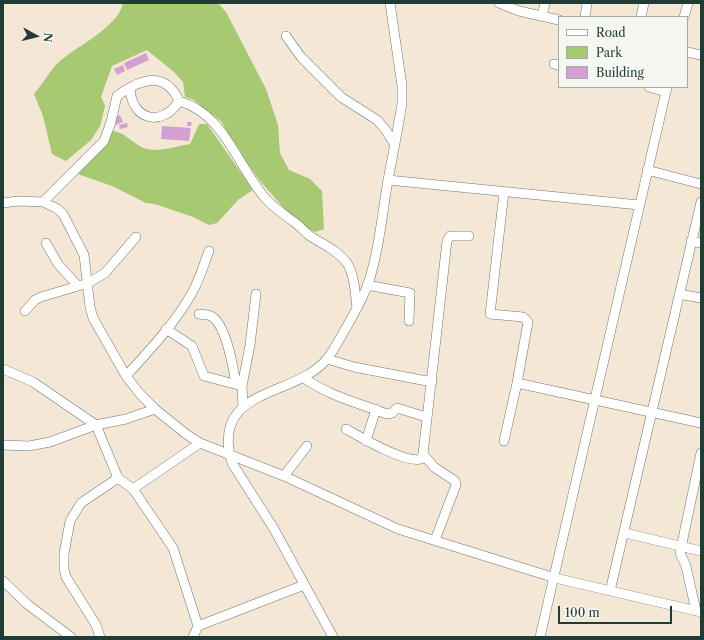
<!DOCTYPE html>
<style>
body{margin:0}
#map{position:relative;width:704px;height:640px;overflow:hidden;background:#f4e7d5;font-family:"Libre Caslon Text",serif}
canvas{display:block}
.frame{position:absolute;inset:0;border:4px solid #1f3d34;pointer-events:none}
.legend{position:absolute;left:558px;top:16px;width:130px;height:72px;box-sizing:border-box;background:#f6f6f2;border:1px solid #a0aca6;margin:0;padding:5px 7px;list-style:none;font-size:12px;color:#1f3d34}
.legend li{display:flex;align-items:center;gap:8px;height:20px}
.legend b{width:20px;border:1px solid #a0aca6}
.north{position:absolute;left:16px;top:16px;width:40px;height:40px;-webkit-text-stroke:3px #f6f6f2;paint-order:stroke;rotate:97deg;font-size:11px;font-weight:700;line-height:16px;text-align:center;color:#1f3d34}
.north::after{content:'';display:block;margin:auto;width:14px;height:18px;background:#1f3d34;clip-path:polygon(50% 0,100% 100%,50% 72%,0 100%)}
.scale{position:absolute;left:558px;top:606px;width:114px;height:18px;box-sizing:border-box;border:2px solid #1f3d34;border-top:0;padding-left:5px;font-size:12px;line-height:14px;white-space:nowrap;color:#1f3d34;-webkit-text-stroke:3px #f6f6f2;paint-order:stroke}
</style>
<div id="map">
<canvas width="704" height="640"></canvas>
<div class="frame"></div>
<ul class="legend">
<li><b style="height:5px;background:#fff"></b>Road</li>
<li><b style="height:11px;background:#a7c972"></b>Park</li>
<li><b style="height:11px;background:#d4a0d2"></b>Building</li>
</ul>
<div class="north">N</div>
<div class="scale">100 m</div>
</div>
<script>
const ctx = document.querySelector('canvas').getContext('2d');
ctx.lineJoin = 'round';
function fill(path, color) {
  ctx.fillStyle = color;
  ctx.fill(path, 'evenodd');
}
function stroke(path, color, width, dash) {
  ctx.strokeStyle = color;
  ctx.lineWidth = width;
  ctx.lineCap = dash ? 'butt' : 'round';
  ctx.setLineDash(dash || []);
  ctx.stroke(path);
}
fill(new Path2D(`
 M123 3H218L226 12 266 89 278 125 280 153 289 170 310 179 322 191 324 229 315 232 309 229 301 221 289 214 260 181 232 142 222 122 192 99 185 97 183 82 174 72 147 50 112 66 101 97 105 106 100 126 91 140 66 161 52 154 43 116 34 94C43 84 49 71 59 62 76 46 118 28 123 3Z
 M199 124H207L253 190 239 199 217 223 209 225 193 217 155 204 146 203 112 186 78 174 102 148 111 131C124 130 134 146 147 149 160 152 177 146 190 144Z`), '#a7c972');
fill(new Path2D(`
 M146 53 149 60 127 70 124 63Z
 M123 65 125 71 117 75 114 69Z
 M120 115 123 122 116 125 113 118Z
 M187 122H192L191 126H187Z
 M127 123 128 127 120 129 119 125Z
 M162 126 191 128 189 141 161 139Z`), '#d4a0d2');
const street = new Path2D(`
 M499 3 519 11 559 20
 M542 16 545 3
 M585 17 587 3
 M641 17 644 3
 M684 17 688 3
 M286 36 301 57 341 97 377 120 385 129 395 145
 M687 52 701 55
 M554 64 559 65
 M649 87 666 92
 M130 89C132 120 162 128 179 101
 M179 101C225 114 237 166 266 199 274 208 285 215 294 222 300 226 305 232 310 236 324 245 337 250 347 263 355 276 355 294 357 308
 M647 170 701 184
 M388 180 639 205
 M504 192 490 314 523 317 528 322 517 383 504 441
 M43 202 104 141 111 122 117 96C139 80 165 69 179 101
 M3 203 18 201 43 202 56 208 63 214 84 255 90 307 93 318 126 376 140 394 155 409 186 434 200 443 284 476 398 529 555 578 701 612
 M691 241 701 243
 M46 243 58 264 78 286
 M367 285 410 293 409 321
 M679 294 701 298
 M25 311 35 300 41 297 88 283 105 273 136 237
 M199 314C204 315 210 314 214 318 227 330 233 366 236 384
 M166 329 192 346 204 376 242 386
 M327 359 354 367 432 382
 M3 369 33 382 96 425 118 478 133 489
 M126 376C149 351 177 321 193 291 200 278 204 264 209 251
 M304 378C329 396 359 403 387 414L392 413 397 408 426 417
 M517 383 701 423
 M243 406 242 386 250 345 256 294
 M346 429C360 437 406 464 421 459L423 454 447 241 450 236H469
 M366 441 376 409
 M3 445 29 446 50 442 96 425 126 419 155 409
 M423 454 434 467 455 481 456 485 435 540
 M284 476 307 446
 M625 533 701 551
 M3 581 27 604 71 637
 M610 591 701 202
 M696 611 686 566 680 553 701 453
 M198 626 304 585
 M100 637 96 625 66 577 64 569V554L70 521 81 503 118 478
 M193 637 198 626 173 548 133 489 200 443
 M333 637 274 529 232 463C209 387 295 398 327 359 334 350 340 338 346 328 354 314 362 300 368 284 379 251 382 215 388 180 393 154 398 129 402 103V86L390 3
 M540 637 667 87`);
stroke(street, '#6a786c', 10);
stroke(street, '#fff', 9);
</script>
